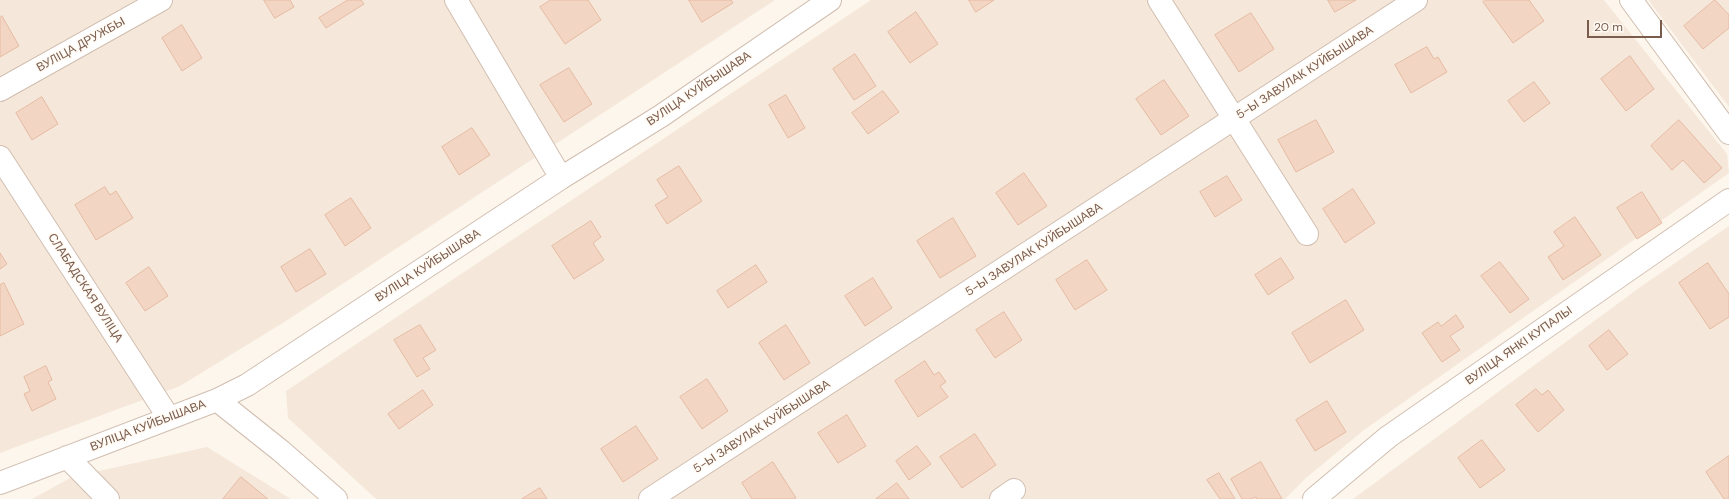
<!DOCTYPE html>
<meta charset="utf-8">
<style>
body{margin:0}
#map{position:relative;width:1729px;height:499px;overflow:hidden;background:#fdf6ec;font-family:"DM Sans",sans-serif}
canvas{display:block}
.scale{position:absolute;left:1587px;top:20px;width:75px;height:18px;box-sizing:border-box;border:2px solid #7a5c4d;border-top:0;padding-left:5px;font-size:12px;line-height:14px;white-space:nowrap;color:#7a5c4d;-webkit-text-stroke:3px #fffaf3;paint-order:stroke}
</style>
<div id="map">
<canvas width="1729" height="499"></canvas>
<div class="scale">20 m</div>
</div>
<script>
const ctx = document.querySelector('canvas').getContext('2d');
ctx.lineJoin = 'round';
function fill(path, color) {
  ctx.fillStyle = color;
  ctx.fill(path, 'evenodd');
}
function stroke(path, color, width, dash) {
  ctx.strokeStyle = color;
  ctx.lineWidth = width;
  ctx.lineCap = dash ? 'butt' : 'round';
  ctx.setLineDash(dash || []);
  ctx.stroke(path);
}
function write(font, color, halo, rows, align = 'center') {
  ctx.font = font + ' "DM Sans",sans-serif';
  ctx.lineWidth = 3;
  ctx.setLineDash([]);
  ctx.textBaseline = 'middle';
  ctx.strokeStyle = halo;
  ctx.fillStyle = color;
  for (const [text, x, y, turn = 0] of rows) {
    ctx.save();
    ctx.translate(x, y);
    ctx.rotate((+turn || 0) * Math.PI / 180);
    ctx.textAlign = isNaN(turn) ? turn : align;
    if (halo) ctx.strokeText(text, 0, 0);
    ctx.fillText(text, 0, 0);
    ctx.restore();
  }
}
fill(new Path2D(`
 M0 0H775L286 321 180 386 0 453Z
 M871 0H1604L1727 154 1729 173 1364 430 1306 478 1285 499H376L288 418 286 391Z
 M1649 0H1729V107L1652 5Z
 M1729 226V499H1353L1643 285Z
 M207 447 291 499H32L72 477Z`), '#f5e8da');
const building = new Path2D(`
 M264 0H290L294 7 275 18Z
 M348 0H361L364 4 326 28 319 18Z
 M551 0H588L601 20 565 44 540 7Z
 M689 0H731L733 3 702 22Z
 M969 0H994L976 12Z
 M1328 0H1356L1335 12Z
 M1485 0H1529L1544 21 1513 43 1483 2Z
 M1715 0 1729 15V28L1703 49 1684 26Z
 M916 12 938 44 910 63 888 32Z
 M1251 13 1274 49 1239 72 1215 35Z
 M2 16 19 46 0 57V18Z
 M182 25 202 58 182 71 162 38Z
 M1427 47 1434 59 1438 57 1447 72 1411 93 1395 65Z
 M855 54 876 86 854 100 833 69Z
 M1630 56 1654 89 1626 111 1601 79Z
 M569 68 592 104 564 122 540 85Z
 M1164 80 1189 116 1161 135 1136 99Z
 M1534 82 1550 103 1524 122 1508 101Z
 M883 91 899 112 868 134 852 113Z
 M786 95 805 128 788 138 769 105Z
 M42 97 58 124 32 140 16 113Z
 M1316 120 1334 152 1296 172 1278 140Z
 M1679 120 1722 168 1704 183 1683 160 1672 170 1651 146Z
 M472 128 490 155 459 175 442 147Z
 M679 166 702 201 667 224 655 205 668 197 657 180Z
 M1024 173 1047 206 1018 225 996 193Z
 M1227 176 1242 200 1215 217 1200 192Z
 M105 187 110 195 116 191 133 218 96 240 75 205Z
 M1353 189 1375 223 1345 243 1323 209Z
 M1642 192 1662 223 1637 239 1617 208Z
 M351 198 371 228 345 246 325 215Z
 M1575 217 1601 255 1563 280 1548 257 1564 246 1554 232Z
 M953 218 976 256 940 278 917 241Z
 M591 221 601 237 593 243 604 260 574 279 552 246Z
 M310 249 326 274 296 292 281 267Z
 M0 253 7 264 0 269Z
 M1281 258 1294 278 1268 295 1255 275Z
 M1087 260 1107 290 1075 310 1056 280Z
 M1500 262 1529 299 1510 313 1481 276Z
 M1708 263 1729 294V317L1710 329 1679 283Z
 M756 265 767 282 728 308 717 291Z
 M149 267 168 296 145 311 126 283Z
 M873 278 892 308 865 326 845 296Z
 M4 283 24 324 0 336V285Z
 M1346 300 1364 330 1310 363 1292 333Z
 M1004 312 1022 340 995 358 976 330Z
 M1456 315 1464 327 1450 336 1460 350 1442 362 1422 333 1438 322 1441 326Z
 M420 325 436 350 423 358 430 369 417 377 394 340Z
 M786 325 810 363 784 380 759 343Z
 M1609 330 1628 354 1607 370 1589 346Z
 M925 361 934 375 939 372 946 382 940 386 948 397 918 417 895 381Z
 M46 366 52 380 48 382 56 399 32 411 24 394 30 391 24 377Z
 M707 379 728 411 702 429 680 397Z
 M1536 389 1542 395 1548 390 1564 410 1538 432 1516 405Z
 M423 390 433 405 399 429 388 414Z
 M1327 401 1346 432 1315 451 1296 420Z
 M847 415 866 446 838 463 818 433Z
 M636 426 658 459 623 482 601 449Z
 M975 434 996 465 962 488 940 457Z
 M1482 440 1505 470 1480 488 1458 458Z
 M917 446 931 464 909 480 896 461Z
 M1729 456V499H1724L1706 472Z
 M773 462 796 498 794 499H752L742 483Z
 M1261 462 1282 499H1257L1256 497 1251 499H1242L1231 479Z
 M1219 473 1235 499H1220L1207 480Z
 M241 477 268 499H223Z
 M897 483 909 499H876Z
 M540 488 547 499H522Z`);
fill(building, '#f3d5c3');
stroke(building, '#e6bba3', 1);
const minor = new Path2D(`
 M456 0 561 178
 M1159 0 1307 234
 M1631 0 1729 133
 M0 90 161 0
 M0 157 169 418
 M217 400 281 451 336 499
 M67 457 108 499
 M0 483 217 400 247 385 561 178 661 116 830 0
 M650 499 1416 0
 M1001 499 1014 490
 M1314 499 1388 437 1729 200`);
stroke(minor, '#d1beb0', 24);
stroke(minor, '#fff', 22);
write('12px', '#7a5c4d', '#fffaf3', [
 ["ВУЛІЦА ДРУЖБЫ",81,45,-29],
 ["5-Ы ЗАВУЛАК КУЙБЫШАВА",1305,73,-33],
 ["ВУЛІЦА КУЙБЫШАВА",699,89,-34],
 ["5-Ы ЗАВУЛАК КУЙБЫШАВА",1034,250,-33],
 ["ВУЛІЦА КУЙБЫШАВА",428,266,-33],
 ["СЛАБАДСКАЯ ВУЛІЦА",85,288,57],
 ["ВУЛІЦА ЯНКІ КУПАЛЫ",1519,346,-35],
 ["ВУЛІЦА КУЙБЫШАВА",148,426,-21],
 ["5-Ы ЗАВУЛАК КУЙБЫШАВА",762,427,-33]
]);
</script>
